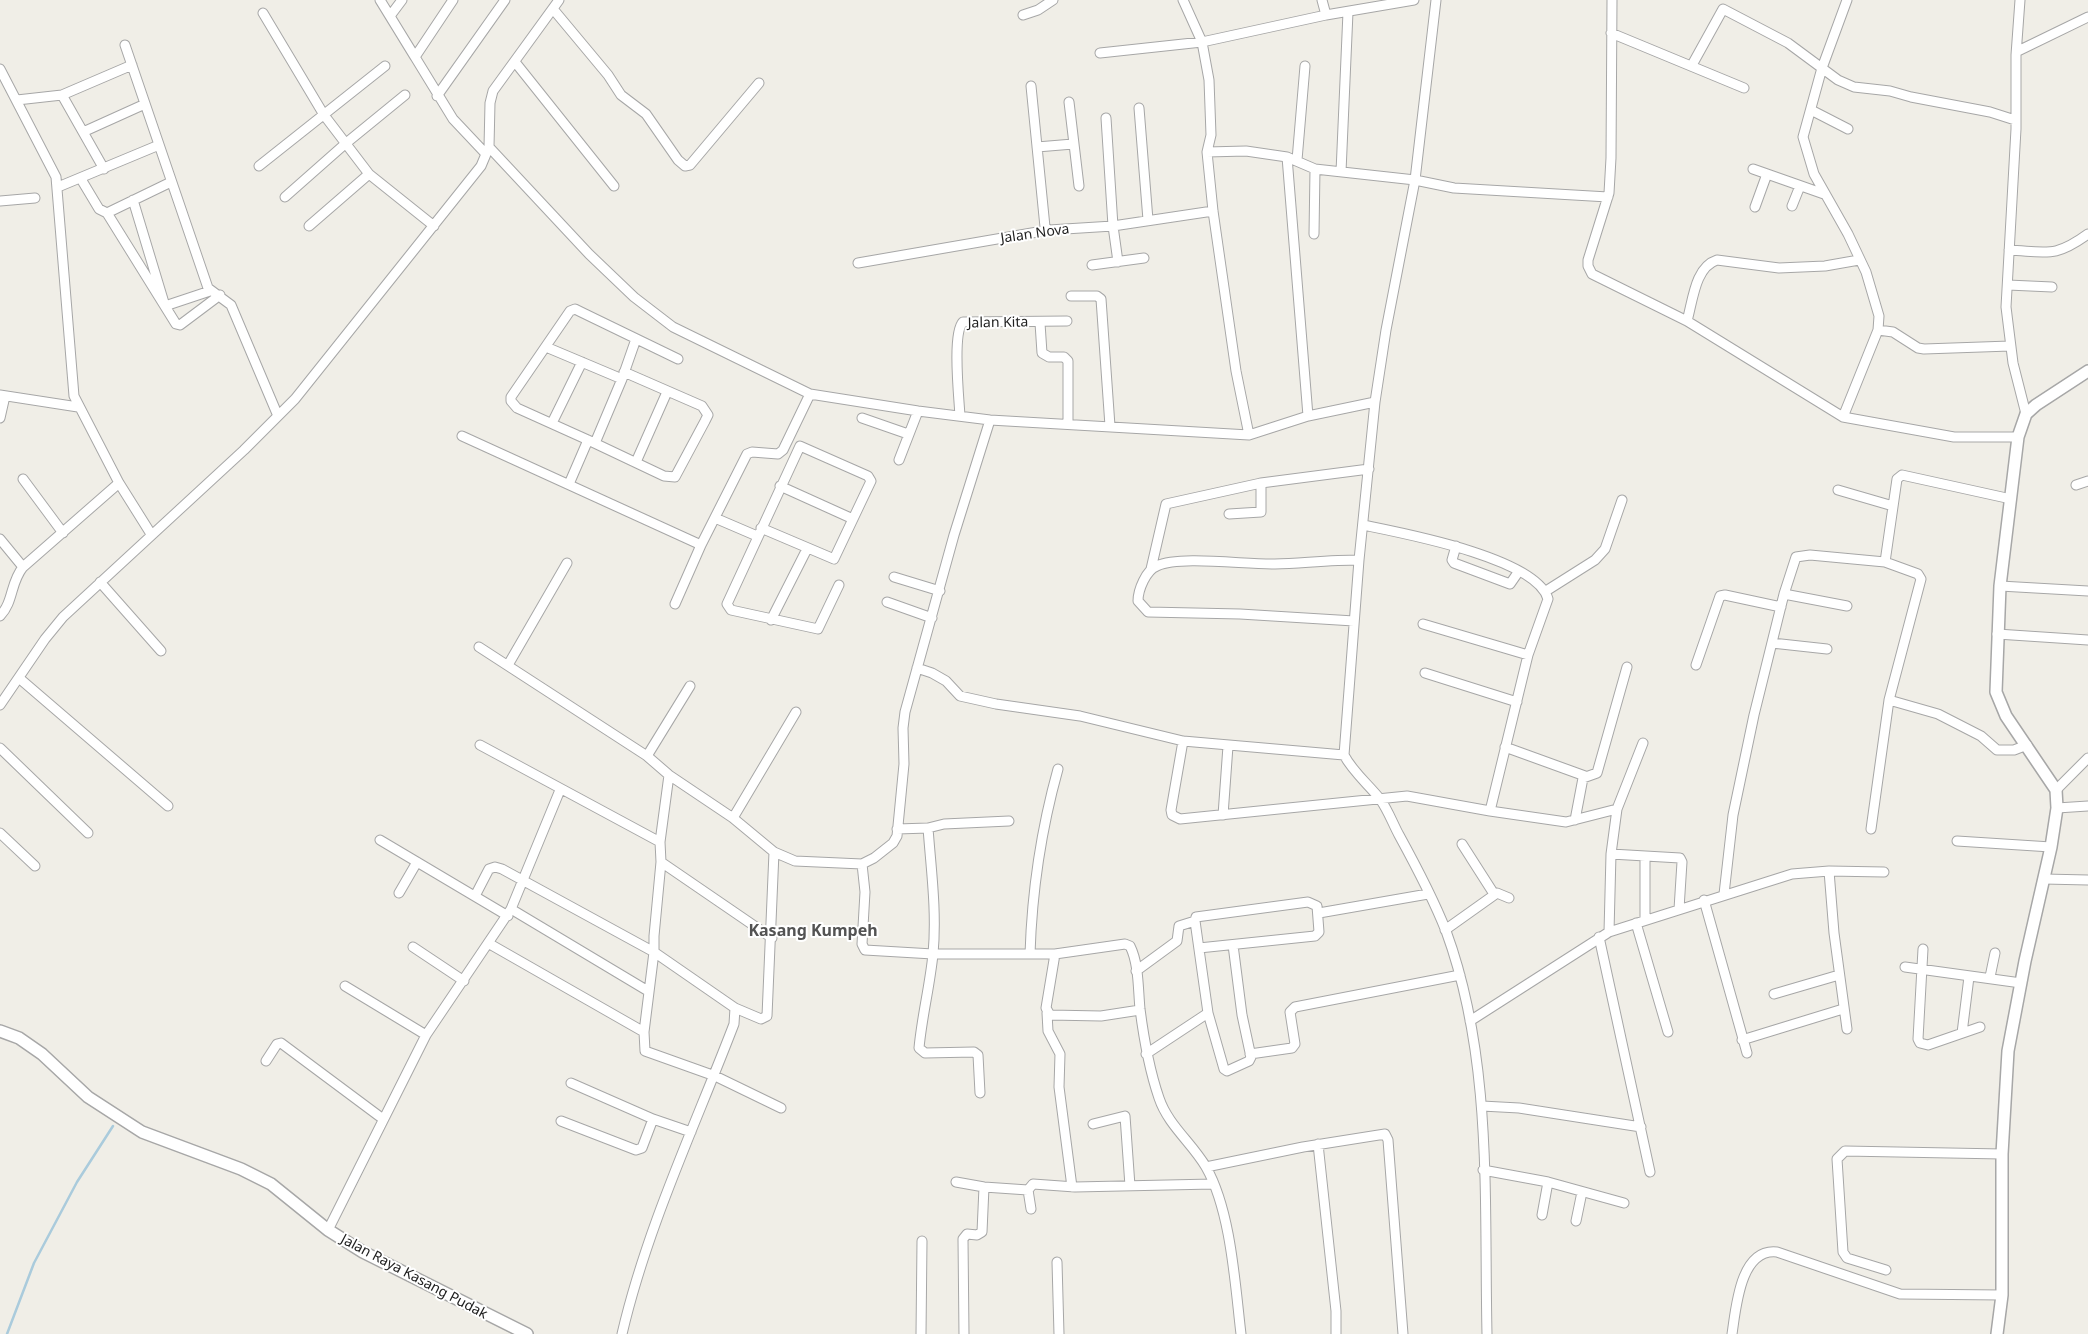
<!DOCTYPE html>
<style>
body{margin:0}
canvas{display:block;background:#f0eee7}
</style>
<canvas width="2088" height="1334"></canvas>
<script>
const ctx = document.querySelector('canvas').getContext('2d');
ctx.lineJoin = 'round';
function stroke(path, color, width, dash) {
  ctx.strokeStyle = color;
  ctx.lineWidth = width;
  ctx.lineCap = dash ? 'butt' : 'round';
  ctx.setLineDash(dash || []);
  ctx.stroke(path);
}
function write(font, color, halo, rows, align = 'center') {
  ctx.font = font + ' "Noto Sans",sans-serif';
  ctx.lineWidth = 4;
  ctx.setLineDash([]);
  ctx.textBaseline = 'middle';
  ctx.strokeStyle = halo;
  ctx.fillStyle = color;
  for (const [text, x, y, turn = 0] of rows) {
    ctx.save();
    ctx.translate(x, y);
    ctx.rotate((+turn || 0) * Math.PI / 180);
    ctx.textAlign = isNaN(turn) ? turn : align;
    if (halo) ctx.strokeText(text, 0, 0);
    ctx.fillText(text, 0, 0);
    ctx.restore();
  }
}
stroke(new Path2D(`
 M7 1334 34 1263 77 1182 113 1126`), '#aacbdc', 2.5);
const minor = new Path2D(`
 M380 0 415 57 453 0
 M559 0 493 91 490 103 489 147 589 254 634 297 673 327 810 394 918 411 990 420 1249 435 1308 416 1375 402
 M1183 0 1202 42 1209 80 1211 135 1207 152 1213 211 1236 371 1249 435
 M1322 0 1326 15
 M1436 0 1415 180 1386 330 1375 402 1359 560 1344 755C1353 772 1368 784 1380 799 1388 810 1393 824 1399 835 1416 866 1433 898 1446 931 1493 1059 1484 1200 1487 1334
 M1612 0 1611 158 1609 193 1588 260V266L1592 274 1687 321 1843 417 1954 437H2018
 M2020 0 2016 55V129L2006 307 2013 363 2026 414
 M553 9 608 75 621 95 646 114 678 160 685 166 690 165 759 83
 M263 13 324 115 369 174 434 226
 M1023 15 1038 10 1053 0
 M390 16 402 0
 M1611 33 1744 88
 M125 45 208 288 231 305 278 416
 M2018 51 2088 17
 M1100 53 1202 42 1326 15 1414 0
 M415 57 453 119 486 154
 M515 62 614 186
 M1692 65 1723 9 1788 43 1838 80 1854 87 1890 91 1911 97 1990 112 2015 120
 M0 69 56 177 74 396 119 483 151 534
 M1031 86 1045 227 1049 230
 M62 95 104 169
 M437 96 505 0
 M17 100 62 95 132 65
 M1069 102 1079 186
 M1139 108 1148 220
 M1811 110 1848 129
 M1106 118 1113 226 1118 262
 M83 132 145 104
 M1037 147 1073 144
 M1207 152 1246 151 1287 157 1315 169 1415 180 1454 188 1608 197
 M1287 157 1308 416
 M1297 160 1305 66
 M259 166 385 66
 M1753 169 1824 194
 M1341 172 1348 12
 M81 179 99 209 107 213 176 324 180 325 220 295
 M58 187 159 145
 M285 197 345 144 405 95
 M133 200 165 306 210 291
 M0 201 35 198
 M1792 206 1800 186
 M1755 207 1767 174
 M107 213 171 182
 M309 226 369 174
 M1314 234 1315 169
 M2009 250C2048 252 2055 258 2088 234
 M858 263 1049 230 1113 226 1213 211
 M1092 265 1144 258
 M2008 285 2052 287
 M1071 296H1097L1101 299 1110 426
 M1687 321C1693 300 1695 267 1717 260L1779 268 1825 266 1859 260
 M1040 323 1042 353 1049 357H1064L1068 361V424
 M1878 330 1893 332 1918 348 1924 349 2010 346
 M546 347 622 379
 M0 395 78 407
 M960 416C959 398 952 333 963 322L1067 321
 M1843 417 1878 330 1879 316 1866 272 1848 234 1814 174 1803 137 1822 68 1847 0
 M0 418 5 396
 M862 418 908 434
 M552 423 582 362
 M462 436 701 545 747 454 752 452 778 454 783 450 810 394
 M588 440 517 408 511 401V397L570 311 575 309 581 312 678 359
 M595 443 622 379 636 339
 M899 460 918 411
 M636 462 667 392
 M23 479 63 533
 M569 484 588 440 664 476 675 477 705 421 708 415 702 406 624 372
 M2076 485 2088 481
 M780 486 853 519
 M1838 490 1893 506
 M1229 514 1261 512V483L1369 469
 M715 518 757 536
 M761 528 834 559 871 481 868 476 800 446 727 604 731 610 818 629 839 585
 M0 539 23 567
 M1456 546 1452 560 1454 563 1510 584 1519 571
 M1151 569 1166 504 1261 483
 M894 577 940 591
 M100 582 161 651
 M2000 586 2088 591
 M1546 591 1595 560 1605 549 1622 500
 M1784 594 1847 606
 M887 602 932 618
 M675 604 701 545
 M0 616C14 601 10 583 23 567L119 483
 M771 620 807 549
 M1354 621 1240 614 1148 612 1138 601C1138 590 1146 570 1157 566 1180 555 1247 565 1275 564 1303 563 1331 560 1359 560
 M1423 624 1528 655
 M1997 634 2088 640
 M1772 643 1827 649
 M479 647 647 756 669 775 733 818 774 852 795 861 862 864 874 858 893 843 897 836 904 764 903 728 905 712 954 535 990 420
 M508 665 567 563
 M1696 665 1720 596 1725 595 1781 607
 M917 668 932 673 946 681 960 696 996 704 1080 716 1183 741 1344 755
 M1425 673 1517 702
 M19 678 168 806
 M1889 700 1938 714 1981 736 1997 750H2014L2027 745
 M0 705 45 639 63 617 244 450 295 399 481 166 489 147
 M1183 741 1171 810 1172 815 1180 819 1407 796 1490 811 1528 655 1548 599C1537 558 1402 533 1363 525
 M480 745 660 842
 M1505 747 1585 776
 M0 748 88 833
 M647 756 690 686
 M669 775 660 842 661 862 654 936V952L644 1032 645 1051 715 1076 781 1108
 M2056 790 2088 758
 M2057 808 2088 806
 M1617 809 1643 743
 M1490 811 1566 822 1617 809 1611 854
 M1223 815 1228 746
 M733 818 796 712
 M1575 820 1583 778 1597 773 1627 667
 M928 828 944 824 1009 821
 M897 829 928 828C931 869 937 912 933 954 930 985 922 1016 919 1048L925 1053 974 1052 978 1055 980 1093
 M1871 829 1889 700 1921 579 1918 574 1885 562
 M0 833 35 866
 M380 840 508 916
 M1957 841 2051 847
 M1462 844 1494 894
 M661 862 772 938
 M862 864 865 892 862 944 865 950 933 954H1030C1032 890 1041 830 1058 769
 M1829 871 1834 933 1847 1029
 M2044 879 2088 880
 M399 893 417 862
 M1724 894 1733 815 1754 715 1784 594 1796 557 1810 555 1885 562 1897 479 1902 475 2011 499
 M475 896 489 869 495 867 502 869 654 952 735 1008 734 1024C695 1126 647 1227 622 1334
 M1704 900 1747 1053
 M511 909 648 991
 M1319 913 1428 894
 M1645 920V856
 M1195 921 1208 1013 1224 1069 1227 1071 1249 1061 1251 1057 1242 1015 1233 945
 M1636 923 1668 1032
 M1445 930 1497 893 1509 898
 M1609 932 1611 854 1680 858 1682 862 1679 909
 M1599 937 1650 1172
 M488 943 644 1032
 M413 947 464 981
 M1923 949 1918 1039 1920 1043 1928 1045 1980 1027
 M1030 954H1055L1125 944 1130 946C1139 964 1138 989 1140 1009 1144 1040 1149 1069 1159 1098 1168 1125 1192 1143 1206 1167 1231 1211 1235 1284 1241 1334
 M1055 954 1046 1008 1050 1015 1101 1016 1140 1010
 M1905 967 2021 983
 M1136 971 1177 941 1179 926 1195 921 1196 917 1308 902 1317 906 1319 932 1315 936 1199 948
 M1990 977 1995 953
 M345 986 426 1035
 M1774 994 1839 975
 M735 1008 761 1019 767 1016 774 852
 M1047 1013 1048 1031 1060 1054 1059 1087 1072 1187
 M1470 1021 1609 932 1792 874 1829 871 1884 872
 M1962 1033 1969 977
 M1742 1040 1843 1009
 M1146 1054 1208 1013
 M1250 1054 1292 1048 1295 1044 1290 1012 1295 1007 1460 975
 M266 1061 277 1044 281 1043 383 1119
 M571 1083 653 1119 691 1132
 M1482 1106 1519 1108 1641 1127
 M561 1121 636 1150 642 1148 653 1119
 M1093 1124 1125 1116 1130 1186
 M1318 1144 1336 1311V1334
 M1206 1167 1303 1147 1385 1134 1388 1140 1403 1334
 M1483 1170 1548 1182 1624 1203
 M956 1182 984 1187 1028 1190
 M1031 1209 1028 1190 1033 1184 1075 1187 1213 1184
 M1542 1215 1548 1182
 M1576 1221 1582 1192
 M328 1230 426 1035 511 909 560 790
 M1057 1262 1059 1334
 M1886 1270 1847 1258 1843 1252 1837 1159 1845 1151 2002 1154
 M921 1334 922 1241
 M964 1334 963 1239 967 1234 977 1235 982 1232 984 1187
 M1732 1334C1736 1308 1740 1248 1777 1252L1900 1294 2002 1295`);
const tertiary = new Path2D(`
 M0 1031 19 1038 42 1054 88 1097 142 1132 241 1169 271 1184 328 1230 363 1252 527 1334
 M1997 1334 2002 1295V1154L2008 1051 2025 961 2051 847 2057 808 2056 790 2006 716 1996 692 2000 586 2018 437 2026 414 2036 405 2088 371`);
stroke(minor, '#a7a7a7', 11);
stroke(tertiary, '#a7a7a7', 14);
stroke(minor, '#fff', 9);
stroke(tertiary, '#fff', 11);
write('14px', '#202020', '#fff', [
 ["Jalan Nova",1035,234,-8],
 ["Jalan Kita",998,323,-1],
 ["Jalan Raya Kasang Pudak",414,1277,28]
]);
write('bold 16px', '#535353', '#fff', [
 ["Kasang Kumpeh",813,931]
]);
</script>
